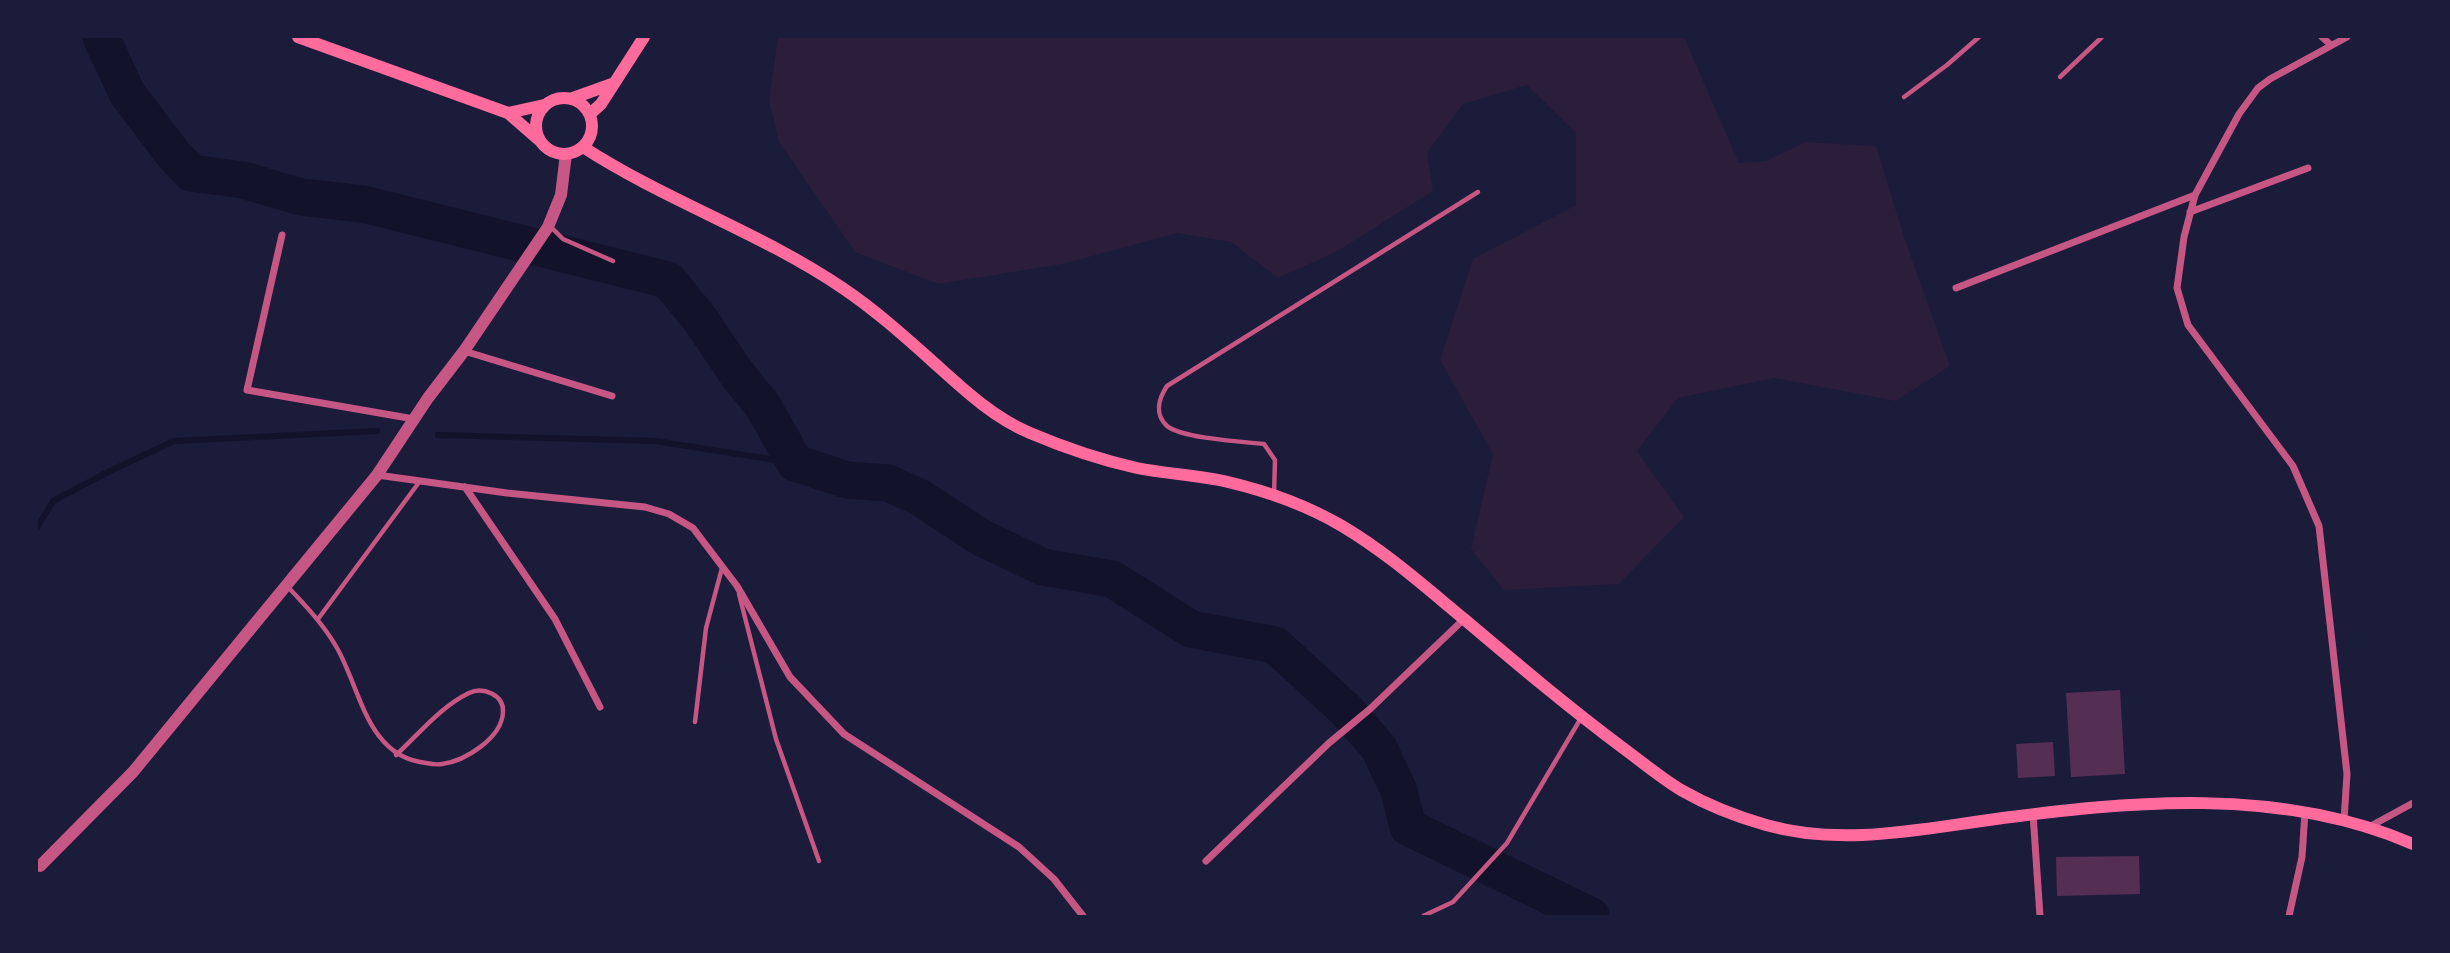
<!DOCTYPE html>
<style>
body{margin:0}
#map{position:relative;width:2450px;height:953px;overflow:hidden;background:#1b1b3a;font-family:"Crimson Pro",serif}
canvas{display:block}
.frame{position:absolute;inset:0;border:38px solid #1b1b3a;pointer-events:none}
</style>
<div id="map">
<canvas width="2450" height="953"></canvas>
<div class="frame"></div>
</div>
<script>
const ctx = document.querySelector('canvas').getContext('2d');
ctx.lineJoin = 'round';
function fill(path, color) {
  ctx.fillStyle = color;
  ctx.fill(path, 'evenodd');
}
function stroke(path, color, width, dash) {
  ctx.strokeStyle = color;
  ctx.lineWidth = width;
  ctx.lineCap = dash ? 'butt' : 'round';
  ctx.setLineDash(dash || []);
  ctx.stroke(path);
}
fill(new Path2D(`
 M778 37H1684L1739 163 1766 161 1805 142 1876 146 1905 240 1950 366 1896 401 1774 378 1678 398 1637 451 1684 517 1619 584 1504 590 1471 549 1493 454 1440 360 1473 259 1576 205V133L1527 85 1463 104 1427 153 1433 191 1336 252 1278 278 1231 242 1177 233 1063 264 938 284 855 252 779 142 769 100Z`), '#2a1e3b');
stroke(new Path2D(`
 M438 435 655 441 795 463
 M37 528 53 501 110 471 174 441 377 431`), '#12122b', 6);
stroke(new Path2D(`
 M101 37 127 93 173 154 191 173 243 180 301 197 363 204 668 280 700 319 737 374 763 406 795 463 847 480 888 483 919 497 982 538 1043 567 1112 579 1191 629 1275 645 1346 710 1379 748 1399 791 1408 827 1591 916`), '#12122b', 37);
fill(new Path2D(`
 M2120 690 2125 774 2071 777 2066 693Z
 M2053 742 2055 776 2018 778 2016 744Z
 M2139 856 2140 894 2057 896 2056 857Z`), '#542f53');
stroke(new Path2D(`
 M2060 77 2102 37
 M1904 97 1947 65 1979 37
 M550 226 563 239 613 261
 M1274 495 1275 460 1264 444C1244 442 1181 438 1167 426 1154 414 1159 398 1167 386L1478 192
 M287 586C306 606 324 625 337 648 361 690 367 757 426 763 431 764 437 765 442 764 465 761 502 738 503 712 504 695 483 686 469 693 440 707 419 734 396 755
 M739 594 776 739 819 861
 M318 619 420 481
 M695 722 706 628 722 568
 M1423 916 1453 902 1507 843 1581 718`), '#c65784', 4.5);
stroke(new Path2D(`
 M2322 37 2331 45
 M2190 212 2308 168
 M282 235 247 390 414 419
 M1956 288 2195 195
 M464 351 612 396
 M377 475 507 493 645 507 669 514 693 528 737 586 790 677 844 734 1019 847 1054 879 1083 916
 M465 487 555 619 600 707
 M2033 814 2040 916
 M2344 820 2347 774 2319 526 2293 466 2188 325 2177 288 2184 237 2195 195 2239 114 2258 88 2270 79 2347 37
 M2369 827 2413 803
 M1206 861 1329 743 1370 709 1464 619
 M2289 916 2302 857 2305 812`), '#c65784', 7);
stroke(new Path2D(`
 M40 866 133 772 377 475 428 398 464 351 548 227 561 195 566 154`), '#c65784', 12);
stroke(new Path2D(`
 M298 37 508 113 539 140
 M536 126a28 28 0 1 1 56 0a28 28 0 1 1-56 0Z
 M573 98 612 84
 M508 113 544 105
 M590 114 601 104 644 37
 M583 147C666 201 762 233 844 289 875 310 903 335 931 360 961 387 992 417 1030 433 1063 447 1101 460 1137 468 1167 474 1198 475 1228 482 1266 491 1308 506 1342 526 1386 552 1424 586 1464 619 1516 663 1568 707 1623 748 1642 762 1661 778 1681 790 1707 805 1738 817 1766 825 1840 846 1915 830 1989 820 2129 801 2280 786 2413 844`), '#ff6b9d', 12);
</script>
